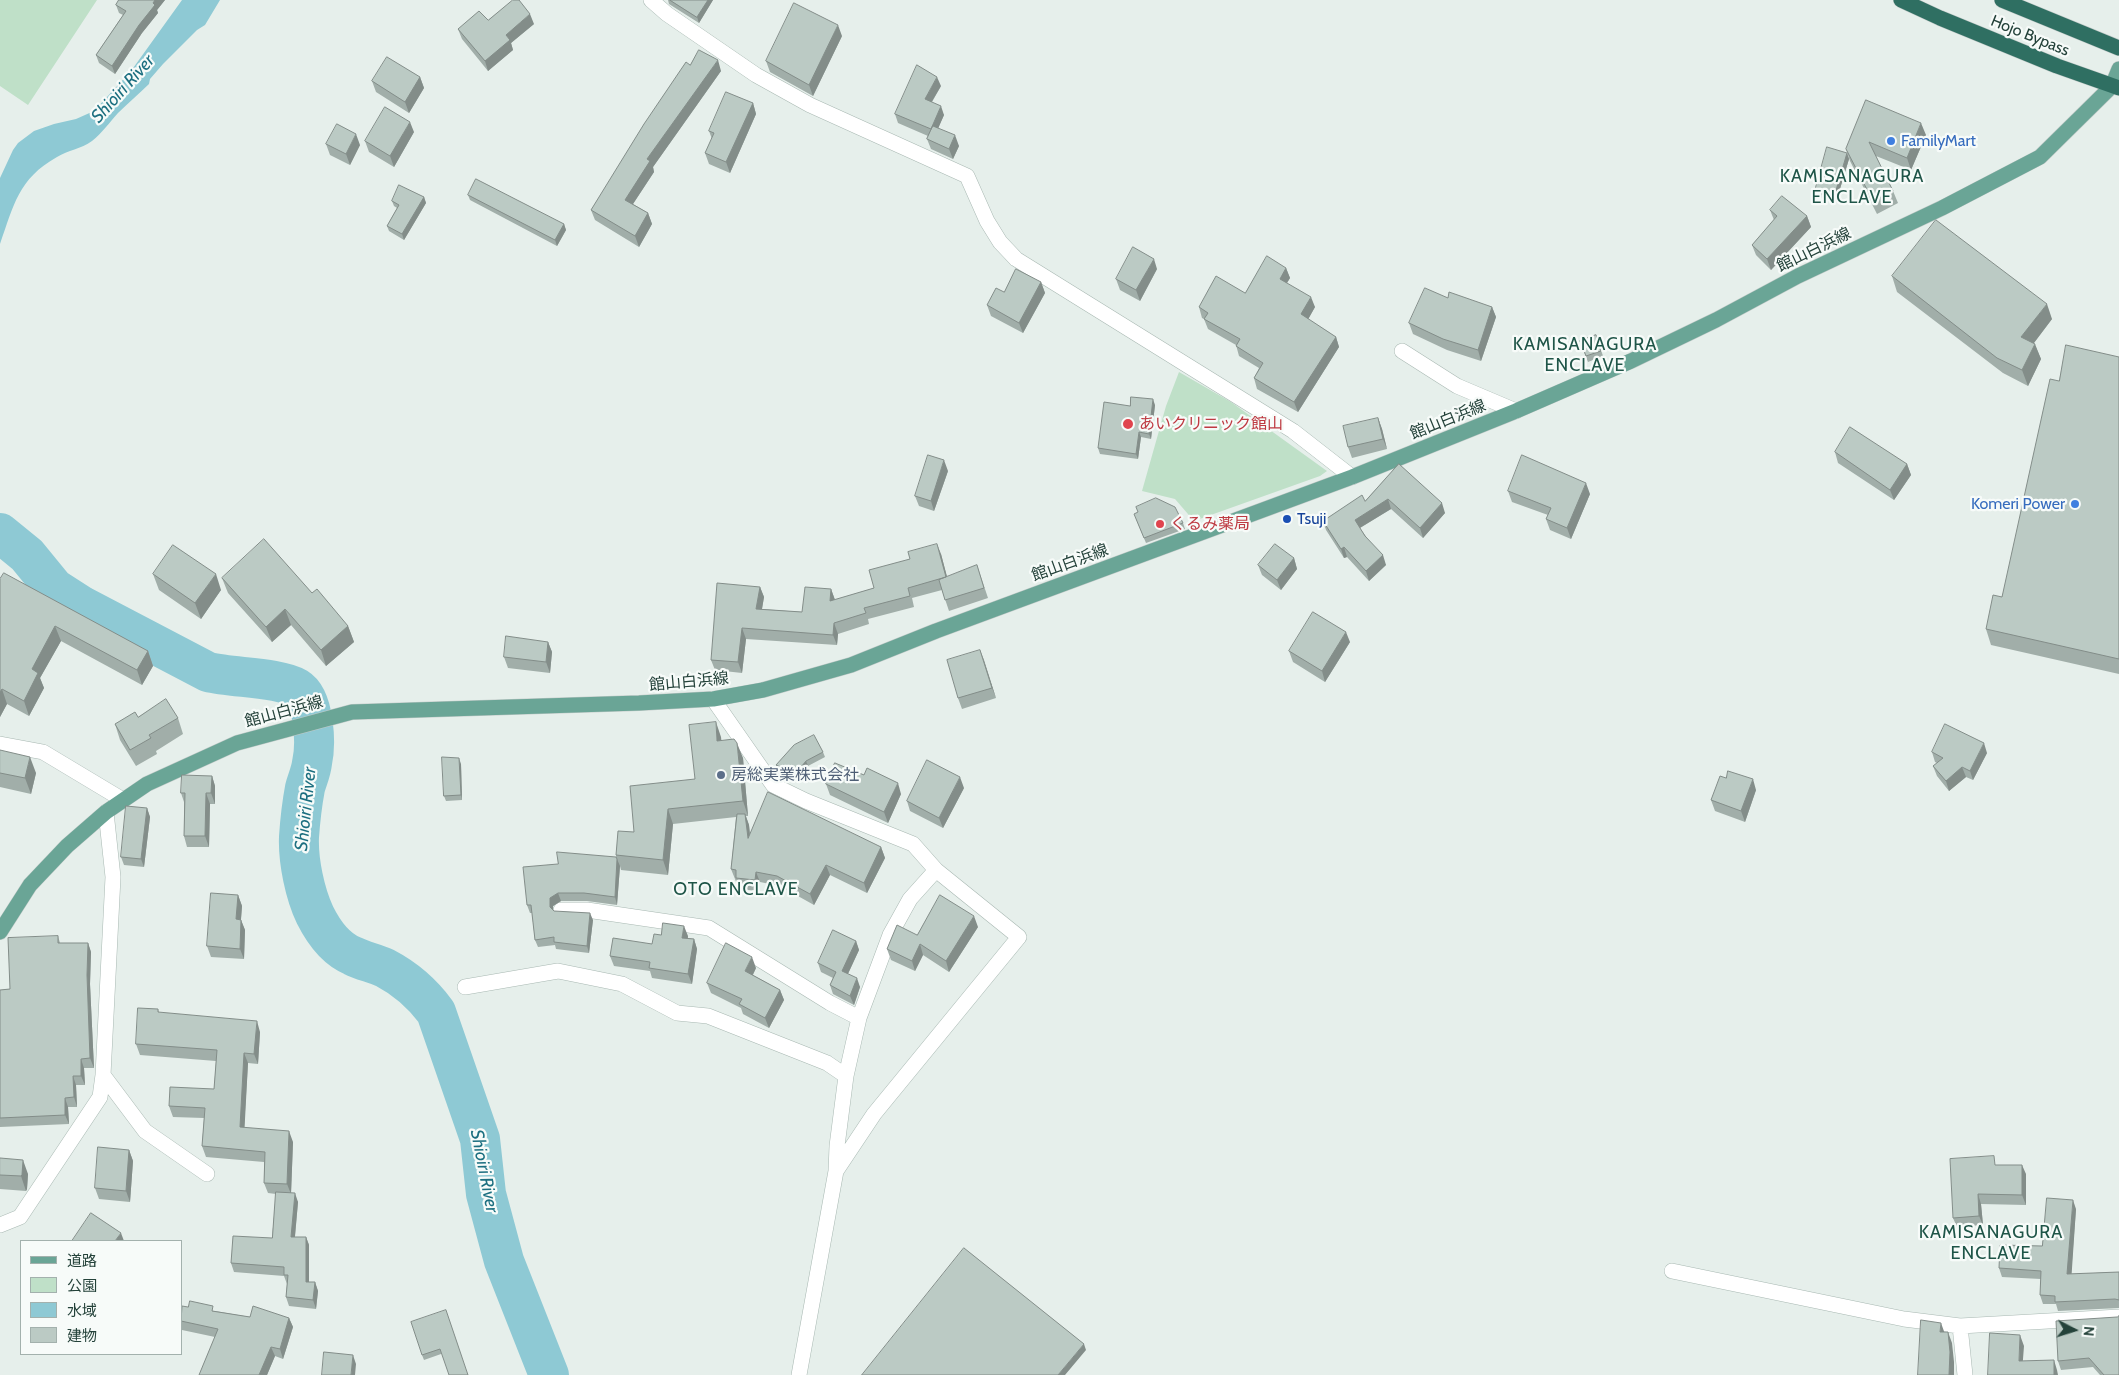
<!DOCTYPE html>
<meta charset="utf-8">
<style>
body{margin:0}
#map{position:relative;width:2119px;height:1375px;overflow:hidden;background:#e6efeb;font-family:Cabin,"Noto Sans JP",sans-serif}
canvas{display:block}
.legend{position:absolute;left:20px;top:1240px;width:162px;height:115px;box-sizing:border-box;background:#f7fbf9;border:1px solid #a3b1ad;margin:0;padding:6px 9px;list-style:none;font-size:15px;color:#24423a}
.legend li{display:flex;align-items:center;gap:10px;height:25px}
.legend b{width:25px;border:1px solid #a3b1ad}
.north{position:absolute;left:2049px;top:1305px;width:50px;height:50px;-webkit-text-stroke:4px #f7fbf9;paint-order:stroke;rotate:95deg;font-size:14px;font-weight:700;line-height:20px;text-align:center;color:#24423a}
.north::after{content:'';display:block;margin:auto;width:18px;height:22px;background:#24423a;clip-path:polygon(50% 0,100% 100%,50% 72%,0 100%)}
</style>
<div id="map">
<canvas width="2119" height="1375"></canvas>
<ul class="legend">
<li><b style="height:6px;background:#6aa596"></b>道路</li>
<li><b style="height:14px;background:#bfe0c8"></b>公園</li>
<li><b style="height:14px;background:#8ec9d4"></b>水域</li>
<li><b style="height:14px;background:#bbcac4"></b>建物</li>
</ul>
<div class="north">N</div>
</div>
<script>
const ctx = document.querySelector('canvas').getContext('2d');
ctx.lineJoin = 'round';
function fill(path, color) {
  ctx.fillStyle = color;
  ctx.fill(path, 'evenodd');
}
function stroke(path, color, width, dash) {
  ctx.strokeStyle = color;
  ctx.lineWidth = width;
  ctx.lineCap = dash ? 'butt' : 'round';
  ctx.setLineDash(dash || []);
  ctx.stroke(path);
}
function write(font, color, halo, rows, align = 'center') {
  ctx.font = font + ' Cabin,"Noto Sans JP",sans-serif';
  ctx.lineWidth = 4.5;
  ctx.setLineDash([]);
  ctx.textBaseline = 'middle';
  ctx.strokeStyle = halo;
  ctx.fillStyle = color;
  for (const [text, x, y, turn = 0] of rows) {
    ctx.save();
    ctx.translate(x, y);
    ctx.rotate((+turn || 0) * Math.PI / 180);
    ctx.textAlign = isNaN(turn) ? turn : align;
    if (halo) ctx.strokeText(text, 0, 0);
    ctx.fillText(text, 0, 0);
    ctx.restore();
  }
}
fill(new Path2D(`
 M0 0H97L28 105 0 86Z
 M1179 372 1231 402 1327 471 1320 476 1194 521 1175 499 1142 491 1166 406Z`), '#bfe0c8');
fill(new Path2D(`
 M182 0H220L205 25 197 30 163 64 150 79 149 84C139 94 128 103 118 113 109 123 102 133 92 141 81 149 68 150 57 157 18 179 14 205 0 244V178L13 150 18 143 34 131 54 124 76 119 94 111 131 71Z`), '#8ec9d4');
stroke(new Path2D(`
 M0 533 27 555 54 588 82 606 208 672C233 678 278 677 297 688 315 699 316 745 312 763 311 772 307 780 305 788 302 804 300 822 299 837 298 861 305 894 315 915 323 931 336 949 353 956 363 961 374 963 385 968 406 979 422 993 436 1012L480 1139 486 1194 504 1261 549 1375`), '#8ec9d4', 40);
const minor = new Path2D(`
 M651 0 667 14 756 75 810 105 967 176 987 221 1000 242 1016 259 1293 431 1352 477
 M1402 351 1457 386 1516 411
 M713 699 773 785 806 801 913 844 936 870 1019 937 874 1114 836 1171 799 1375
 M0 744 43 752 123 800
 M561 910H587L709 928 830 1003 859 1018
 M465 987 558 971 622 984 677 1013 708 1016 827 1063 846 1076 837 1146 836 1171
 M103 1075 145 1131 207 1174
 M846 1076 859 1018 890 935 910 899 936 870
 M0 1225 20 1217 100 1097 103 1075 113 877 106 812
 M1672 1271 1904 1319 1960 1326 2119 1317
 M1960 1326 1965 1375`);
const major = new Path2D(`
 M0 932 30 885 67 846 106 812 147 784 237 743 352 712 639 703 713 699 763 690 851 665 936 631 1352 477 1516 411 1631 361 1716 320 1798 276 1942 208 2040 157 2112 86 2119 69`);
const highway = new Path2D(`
 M1901 0 1940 18 2057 66 2119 88
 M2002 0 2119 48`);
stroke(minor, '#a8b8b2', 16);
stroke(major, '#c2cac8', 16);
stroke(highway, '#c2cac8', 16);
stroke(minor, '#fff', 15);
stroke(major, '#6aa596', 15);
stroke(highway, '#2f6f62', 15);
fill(new Path2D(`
 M119 0H165L157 10 158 13 142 33 115 74 99 63 96 55 123 15 119 13 116 5Z
 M668 0H713L699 23 669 4Z
 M488 20 534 24 511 43 513 50 488 71 462 39 458 29Z
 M842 36 813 96 770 72 766 61Z
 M690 65 721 71 653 167 654 172 633 204 648 213 652 224 639 247 595 220 591 210Z
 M420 77 424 88 409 113 376 92 372 81Z
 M941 86 932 102 944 115 938 128 959 146 953 159 931 149 927 139 928 136 898 123 895 114Z
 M1866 100 1926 135 1911 170 1876 156 1893 191 1898 203 1877 214 1850 161 1846 149Z
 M753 103 756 114 730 173 709 164 705 153 712 139 709 131Z
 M414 132 394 167 369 152 365 141Z
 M326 144 360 145 350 165 330 155Z
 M1847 153 1849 159 1836 202 1817 196 1815 191Z
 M468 195 564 224 566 230 557 246 470 200Z
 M424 197 426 203 404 240 389 231 387 226 397 208 394 206 392 201Z
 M1770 210 1807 216 1811 227 1771 270 1756 255 1752 245 1774 220Z
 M1286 268 1290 278 1287 283 1315 307 1308 319 1336 337 1339 347 1298 412 1257 389 1254 378 1259 368 1239 356 1236 345 1208 329 1204 319 1202 318 1199 307 1245 293Z
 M1157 269 1140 301 1120 290 1116 279Z
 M1892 276 2052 319 2034 343 2041 359 2028 386 2003 373 1897 292Z
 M1041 282 1045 293 1023 333 991 316 987 305Z
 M1448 298 1492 307 1496 317 1481 361 1447 350 1413 334 1409 323Z
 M1596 335 1603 356 1588 362 1580 341Z
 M2119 357V674L1991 645 1986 629 2002 597 2059 381Z
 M1155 405 1151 439 1141 437 1138 459 1100 454 1098 448 1130 406Z
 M1378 418 1382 429 1387 449 1352 458 1348 447Z
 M1835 452 1907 464 1911 475 1894 500 1838 463Z
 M1399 464 1445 513 1423 538 1391 509 1360 528 1386 565 1369 581 1347 557 1344 558 1326 530 1323 521 1365 501Z
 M948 471 934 511 919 506 915 496Z
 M1508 491 1590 494 1571 539 1550 530 1546 519 1548 515 1512 502Z
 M1136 519 1183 523 1185 529 1146 543Z
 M941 554 947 577 977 565 988 598 949 611 942 590 912 598 914 607 868 619 869 624 838 634 837 645 746 639 742 673 715 670 711 660 760 587 764 597 762 609 802 612 831 589 835 600 874 588Z
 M1294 558 1297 569 1281 590 1262 575 1258 565Z
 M153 574 221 590 201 619 159 590Z
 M222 578 312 593 348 626 354 642 326 666 291 625 272 642 228 593Z
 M0 579 148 651 153 666 142 685 61 641 40 678 44 688 29 716 7 704 0 717Z
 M548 642 552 652 550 673 508 668 504 657Z
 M1350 642 1325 682 1293 662 1289 651Z
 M980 650 996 698 962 709 958 698Z
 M138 717 178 718 183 734 156 751 157 754 136 766 120 740 115 724Z
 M721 737V740L743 758 748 816H746L749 825 750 833 881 847 885 858 867 893 830 875 814 905 780 886 760 882 759 891 739 889 731 869 736 817 673 824 668 875 621 870 620 866 617 905 587 901H561L553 906V909L554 911 593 920 589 953 556 949 555 945 538 947 535 940 532 913H530L527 905 616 857V855L634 832 695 779Z
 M0 750 36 773 31 794 0 787Z
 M823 752 825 757 808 766 797 779 778 770 776 765Z
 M1932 752 1987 753 1973 780 1966 777 1949 791 1937 776 1933 766 1937 763 1935 762Z
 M461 764 462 800 446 801 444 796Z
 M212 776 215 786V804H210L209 847H187L184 836V802L181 793Z
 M1726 778 1756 790 1745 822 1715 811 1711 800Z
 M826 784 901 794 888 823 830 795Z
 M964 788 943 828 910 811 907 801Z
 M147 808 150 817 144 867 124 865 121 857Z
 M238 895 242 906 241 920 245 930 244 959 211 957 207 946Z
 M978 927 949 972 923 955 915 971 891 960 887 949 917 935Z
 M661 935 688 936V938L694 939 697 949 692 984 652 978 650 971 614 966 610 956 652 944Z
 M58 936 60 943H88L91 952 90 984 94 1068H84L85 1085H76L77 1107H68L69 1124 0 1127V990L10 989Z
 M856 941 859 950 848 974 860 987 854 1005 833 994 830 985 833 978 821 972 818 963Z
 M756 968 753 975 780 990 784 1000 769 1028 743 1014 741 1008 711 993 707 983Z
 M158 1009 159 1013 260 1032 258 1064 248 1063 244 1128 293 1142 291 1193 298 1202 295 1237H306L309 1245V1282H315L318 1291 316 1309 289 1306 286 1297 287 1284 284 1276 234 1272 231 1263 272 1238 276 1194 268 1193 264 1183V1162L206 1157 202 1146 204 1118 173 1117 169 1106 214 1089 216 1061 140 1055 136 1044Z
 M129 1150 133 1161 130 1202 99 1199 95 1188Z
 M0 1158 28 1174 27 1189 26 1191 0 1189Z
 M1997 1165 2026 1174V1205L1981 1204 1983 1225 1957 1227 1953 1218Z
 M2076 1209 2071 1274 2119 1272V1308L2058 1311 2056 1304H2043L2040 1295 2041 1279 2002 1277 1999 1268 2042 1246Z
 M181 1308 215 1311 250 1317 289 1318 293 1327 283 1359 275 1356 267 1375H199L215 1337 182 1330 181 1327Z
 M446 1310 441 1354 424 1360 422 1355Z
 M2117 1317 2119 1375H2100L2093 1367 2061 1370 2058 1361Z`), '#a1aea9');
fill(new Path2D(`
 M155 0H165L157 10 158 13 142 33 115 74 112 66Z
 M708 0H713L699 23 697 17Z
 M530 14 534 24 511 43 513 50 488 71 485 61 506 35Z
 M838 25 842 36 813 96 809 85Z
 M718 60 721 71 653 167 654 172 629 210 625 200 647 159Z
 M420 77 424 88 409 113 405 102Z
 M937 77 941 86 928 108 925 99Z
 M753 103 756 114 730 173 726 162Z
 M941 106 944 115 934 138 931 129Z
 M410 122 414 132 394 167 390 156Z
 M1921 123 1926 135 1911 170 1907 158Z
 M356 134 360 145 350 165 346 154Z
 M955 135 959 146 953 159 949 149Z
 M1847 153 1849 159 1836 202 1834 197Z
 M424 197 426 203 404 240 402 234Z
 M648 213 652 224 639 247 635 236Z
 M1807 216 1811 227 1771 270 1767 259Z
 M564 224 566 230 557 246 555 240Z
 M1154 259 1157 269 1140 301 1136 290Z
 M1286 268 1290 278 1283 289 1280 279Z
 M1041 282 1045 293 1023 333 1019 323Z
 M1311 297 1315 307 1305 325 1301 314Z
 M2047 304 2052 319 2027 352 2021 337Z
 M1492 307 1496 317 1481 361 1478 350Z
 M1336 337 1339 347 1298 412 1294 402Z
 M2035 344 2041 359 2028 386 2022 370Z
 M1153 399 1155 405 1151 439 1149 434Z
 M1378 418 1382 429 1387 449 1383 439Z
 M1139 432 1141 437 1138 459 1136 454Z
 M944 460 948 471 934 511 931 501Z
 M1907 464 1911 475 1894 500 1890 490Z
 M1586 483 1590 494 1571 539 1567 528Z
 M1388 499 1391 509 1358 529 1355 520Z
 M1442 503 1445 513 1423 538 1420 528Z
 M937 544 941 554 950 588 946 577Z
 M1344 547 1347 557 1344 558 1341 549Z
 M1383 555 1386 565 1369 581 1366 571Z
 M1294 558 1297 569 1281 590 1277 580Z
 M216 574 221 590 201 619 195 603Z
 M760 587 764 597 760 620 756 609Z
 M831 589 835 600 830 601Z
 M285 609 291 625 272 642 266 627Z
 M834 623 838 634 837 645 833 635Z
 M55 626 61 641 40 678 44 688 29 716 24 701 32 669Z
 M348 626 354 642 326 666 321 650Z
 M742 628 746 639 742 673 738 662Z
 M1346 632 1350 642 1325 682 1322 671Z
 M548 642 552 652 550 673 546 662Z
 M980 650 984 660 996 698 992 688Z
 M148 651 153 666 142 685 137 670Z
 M2 689 7 704 0 717V692Z
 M716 722 721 737 723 755 717 741Z
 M737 743 743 758 748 816 743 801Z
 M1984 743 1987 753 1973 780 1970 771Z
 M30 757 36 773 31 794 25 778Z
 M459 758 461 764 462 800 461 795Z
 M806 761 808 766 797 779 795 774Z
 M1962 767 1966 777 1949 791 1946 781Z
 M212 776 215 786V804L211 793Z
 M960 777 964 788 943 828 939 818Z
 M1753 779 1756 790 1745 822 1741 811Z
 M898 783 901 794 888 823 884 812Z
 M206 793 210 804 209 847 205 836Z
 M147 808 150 817 144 867 141 859Z
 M668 809 673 824 668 875 663 860Z
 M745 814 749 825 751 849 748 838Z
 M881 847 885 858 867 893 864 883Z
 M617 859 620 866 617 905 615 897Z
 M826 865 830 875 814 905 810 894Z
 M756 872 760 882 759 891 755 880Z
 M558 893 561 901 553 906V914L550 907V898Z
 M238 895 242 906 240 930 236 919Z
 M590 913 593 920 589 953 587 946Z
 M974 916 978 927 949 972 946 961Z
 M241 920 245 930 244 959 240 949Z
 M684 926 688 936 686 947 682 938Z
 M694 939 697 949 692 984 688 974Z
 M856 941 859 950 845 980 842 971Z
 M88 943 91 952 90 984 94 1068 90 1058 87 975Z
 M920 944 923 955 915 971 912 961Z
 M752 957 756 968 749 982 745 971Z
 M857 978 860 987 854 1005 850 996Z
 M780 990 784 1000 769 1028 765 1018Z
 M257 1021 260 1032 258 1064 254 1054Z
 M244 1053 248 1063 244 1138 240 1127Z
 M81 1059 84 1068 85 1085 81 1076Z
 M73 1076 76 1085 77 1107 74 1097Z
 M65 1098 68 1107 69 1124 65 1115Z
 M289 1131 293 1142 291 1194 287 1184Z
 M129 1150 133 1161 130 1202 126 1191Z
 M23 1160 28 1174 27 1189 26 1191 21 1176Z
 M2022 1165 2026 1174V1205L2022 1195Z
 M295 1193 298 1202 294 1246 291 1237Z
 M1978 1194 1981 1204 1983 1225 1979 1216Z
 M2073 1200 2076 1209 2071 1283 2067 1274Z
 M121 1233 124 1241H115Z
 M306 1237 309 1245V1291L306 1282Z
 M315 1282 318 1291 316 1309 313 1300Z
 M289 1318 293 1327 283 1359 280 1349Z
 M1941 1323 1945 1334 1940 1332Z
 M1948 1332 1952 1343 1954 1362V1375H1949Z
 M2020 1335 2024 1346 2022 1372 2019 1361Z
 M1084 1344 1086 1350 1065 1375H1058Z
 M271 1347 275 1356 267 1375H259Z
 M353 1355 356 1364 355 1375H351Z
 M2054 1360 2057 1370 2058 1375H2054Z`), '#838d89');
const building = new Path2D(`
 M119 0H155L153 3 155 5 139 25 112 66 96 55 126 11 116 5Z
 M513 0H519L530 14 506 35 510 40 485 61 458 29 479 11 488 20Z
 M670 0H708L697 17Z
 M794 3 838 25 809 85 766 61Z
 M699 50 718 60 647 159 650 161 625 200 648 213 635 236 591 210 644 124 686 62 690 65Z
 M387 57 420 77 405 102 372 81Z
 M917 65 937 77 925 99 941 106 931 129 895 114Z
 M726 92 753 103 726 162 705 153 714 133 709 131Z
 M1866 100 1921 123 1907 158 1869 142 1893 191 1873 201 1846 149Z
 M385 107 410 122 390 156 365 141Z
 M337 124 356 134 346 154 326 144Z
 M933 126 955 135 949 149 927 139Z
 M1827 147 1847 153 1834 197 1815 191Z
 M476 179 564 224 555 240 468 195Z
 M399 185 424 197 402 234 387 226 399 205 392 201Z
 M1782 196 1807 216 1767 259 1752 245 1777 216 1770 210Z
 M1936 220 2047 304 2021 337 2035 344 2022 370 1997 358 1892 276Z
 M1133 247 1154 259 1136 290 1116 279Z
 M1267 256 1286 268 1280 279 1311 297 1301 314 1336 337 1294 402 1254 378 1263 363 1236 346 1240 339 1204 319 1208 313 1199 307 1216 276 1245 293Z
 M1016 269 1041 282 1019 323 987 305 996 288 1004 292Z
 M1425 288 1448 298 1449 292 1492 307 1478 350 1443 339 1409 323Z
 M1596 335 1601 351 1586 356 1580 341Z
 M2066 345 2119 357V659L1986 629 1993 595 2002 597 2050 379 2059 381Z
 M1131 397 1153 399 1149 434 1139 432 1136 454 1098 448 1104 402 1130 406Z
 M1378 418 1383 439 1348 447 1343 426Z
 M1850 427 1907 464 1890 490 1835 452Z
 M928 455 944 460 931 501 915 496Z
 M1522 455 1586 483 1567 528 1546 519 1551 508 1508 491Z
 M1399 464 1442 503 1420 528 1388 499 1355 520 1365 536 1383 555 1366 571 1344 547 1341 549 1323 521 1362 495 1365 501Z
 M1156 498 1175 507 1183 523 1144 538 1134 514 1138 512 1136 507Z
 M264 539 312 593 317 589 348 626 321 650 285 609 266 627 222 578Z
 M937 544 946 577 908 588 910 596 864 608 866 613 834 623 833 635 742 628 738 662 711 660 717 583 760 587 756 609 802 612 805 587 831 589 830 601 874 588 869 570 910 559 908 552Z
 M1275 544 1294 558 1277 580 1258 565Z
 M173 545 216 574 195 603 153 574Z
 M977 565 984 588 945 600 939 580Z
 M4 573 148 651 137 670 55 626 32 669 38 673 24 701 2 689 0 692V579Z
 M1313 612 1346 632 1322 671 1289 651Z
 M506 636 548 642 546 662 504 657Z
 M980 650 992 688 958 698 947 660Z
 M166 699 178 718 149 735 151 738 130 750 115 724 135 712 138 717Z
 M716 722 717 741 734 739 737 743 743 801 668 809 663 860 616 855 618 831 634 832 630 786 695 779 689 725Z
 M1945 724 1984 743 1970 771 1962 767 1946 781 1933 766 1943 758 1932 752Z
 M814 735 823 752 806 761 795 774 776 765 794 745Z
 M0 750 30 757 25 778 0 773Z
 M442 757 459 758 461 795 444 796Z
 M927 760 960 777 939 818 907 801Z
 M835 763 864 775 867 768 898 783 884 812 826 784Z
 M1728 771 1753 779 1741 811 1711 800 1720 776 1726 778Z
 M182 775 212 776 211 793H206L205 836H184L185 793H181Z
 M768 792 881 847 864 883 826 865 810 894 777 876 756 872 755 880 736 878V870L731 869 737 814H745L748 838Z
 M126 806 147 808 141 859 121 857Z
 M557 852 616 857 617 859 615 897 584 893H558L550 898V907L554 911 590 913 587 946 554 942V937L535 940 531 905H527L523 867 558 864Z
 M211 893 238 895 236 919 241 920 240 949 207 946Z
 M940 895 974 916 946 961 920 944 912 961 887 949 897 925 917 935Z
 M663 923 684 926 682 938 694 939 688 974 649 968 650 962 610 956 613 938 652 944 654 934 661 935Z
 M833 930 856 941 842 971 857 978 850 996 830 985 836 972 818 963Z
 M58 936V943H88L87 975 90 1058 81 1059V1076H73L74 1097 65 1098V1115L0 1118V990L10 989 8 938Z
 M726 943 752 957 745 971 780 990 765 1018 739 1004 742 999 707 983Z
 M138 1008 158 1009V1012L257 1021 254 1054 244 1053 240 1127 289 1131 287 1184 264 1183 265 1152 202 1146 205 1108 169 1106 170 1087 214 1089 217 1050 136 1044Z
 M98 1147 129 1150 126 1191 95 1188Z
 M1994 1156 1995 1165H2022V1195L1978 1194 1979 1216 1953 1218 1950 1159Z
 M0 1158 23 1160 22 1175 21 1176 0 1175Z
 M276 1192 295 1193 291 1237H306V1282H315L313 1300 286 1297 288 1275H284V1267L231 1263 233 1236 272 1238Z
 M2047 1198 2073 1200 2067 1274 2119 1272V1300L2115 1299 2055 1302V1296L2040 1295 2041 1271 1999 1268 2000 1245 2042 1246Z
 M91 1213 121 1233 115 1241H72Z
 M964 1248 1084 1344 1058 1375H862Z
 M190 1301 213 1306 212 1311 250 1317 253 1306 289 1318 280 1349 271 1347 259 1375H199L218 1329 181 1321 182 1306 188 1307Z
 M446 1310 468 1375H449L440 1349 422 1355 411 1322Z
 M2119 1316V1375H2104L2089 1358 2058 1361 2056 1321 2117 1317Z
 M1921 1320 1941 1323 1940 1332H1948L1950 1352 1949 1375H1918Z
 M1990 1333 2020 1335 2019 1361 2054 1360V1375H1988Z
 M324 1352 353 1355 351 1375H322Z`);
fill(building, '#bbcac4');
stroke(building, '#838d89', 1);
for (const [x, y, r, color] of [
 [1891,141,5,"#3f7fe0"],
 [1128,424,6,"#e0444e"],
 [2075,504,5,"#3f7fe0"],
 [1287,519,5,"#1a4fb4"],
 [1160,524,5,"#e0444e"],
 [721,775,5,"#5c6f8a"]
]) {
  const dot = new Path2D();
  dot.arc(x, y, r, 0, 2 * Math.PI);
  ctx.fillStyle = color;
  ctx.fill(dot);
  stroke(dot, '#f7fbf9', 2);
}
write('16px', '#24423a', '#f7fbf9', [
 ["Hojo Bypass",2030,36,22],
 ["館山白浜線",1814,250,-26],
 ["館山白浜線",1448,420,-22],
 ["館山白浜線",1070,563,-20],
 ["館山白浜線",689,682,-5],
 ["館山白浜線",284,712,-15]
]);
write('16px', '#366cbe', '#f7fbf9', [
 ["FamilyMart",1901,141],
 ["Komeri Power",2065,504,"right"]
], 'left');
write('16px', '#be3a42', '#f7fbf9', [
 ["あいクリニック館山",1139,424],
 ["くるみ薬局",1170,524]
], 'left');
write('16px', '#164399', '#f7fbf9', [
 ["Tsuji",1297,519]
], 'left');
write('16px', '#4e5e75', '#f7fbf9', [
 ["房総実業株式会社",731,775]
], 'left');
write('italic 18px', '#1c6f80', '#f7fbf9', [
 ["Shioiri River",123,89,-48],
 ["Shioiri River",306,809,-84],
 ["Shioiri River",484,1171,79]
]);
ctx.letterSpacing = '1px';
write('18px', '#1f5548', '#f7fbf9', [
 ["KAMISANAGURA",1852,177],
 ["ENCLAVE",1852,198],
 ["KAMISANAGURA",1585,345],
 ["ENCLAVE",1585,366],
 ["OTO ENCLAVE",736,890],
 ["KAMISANAGURA",1991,1233],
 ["ENCLAVE",1991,1254]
]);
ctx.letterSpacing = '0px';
</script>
